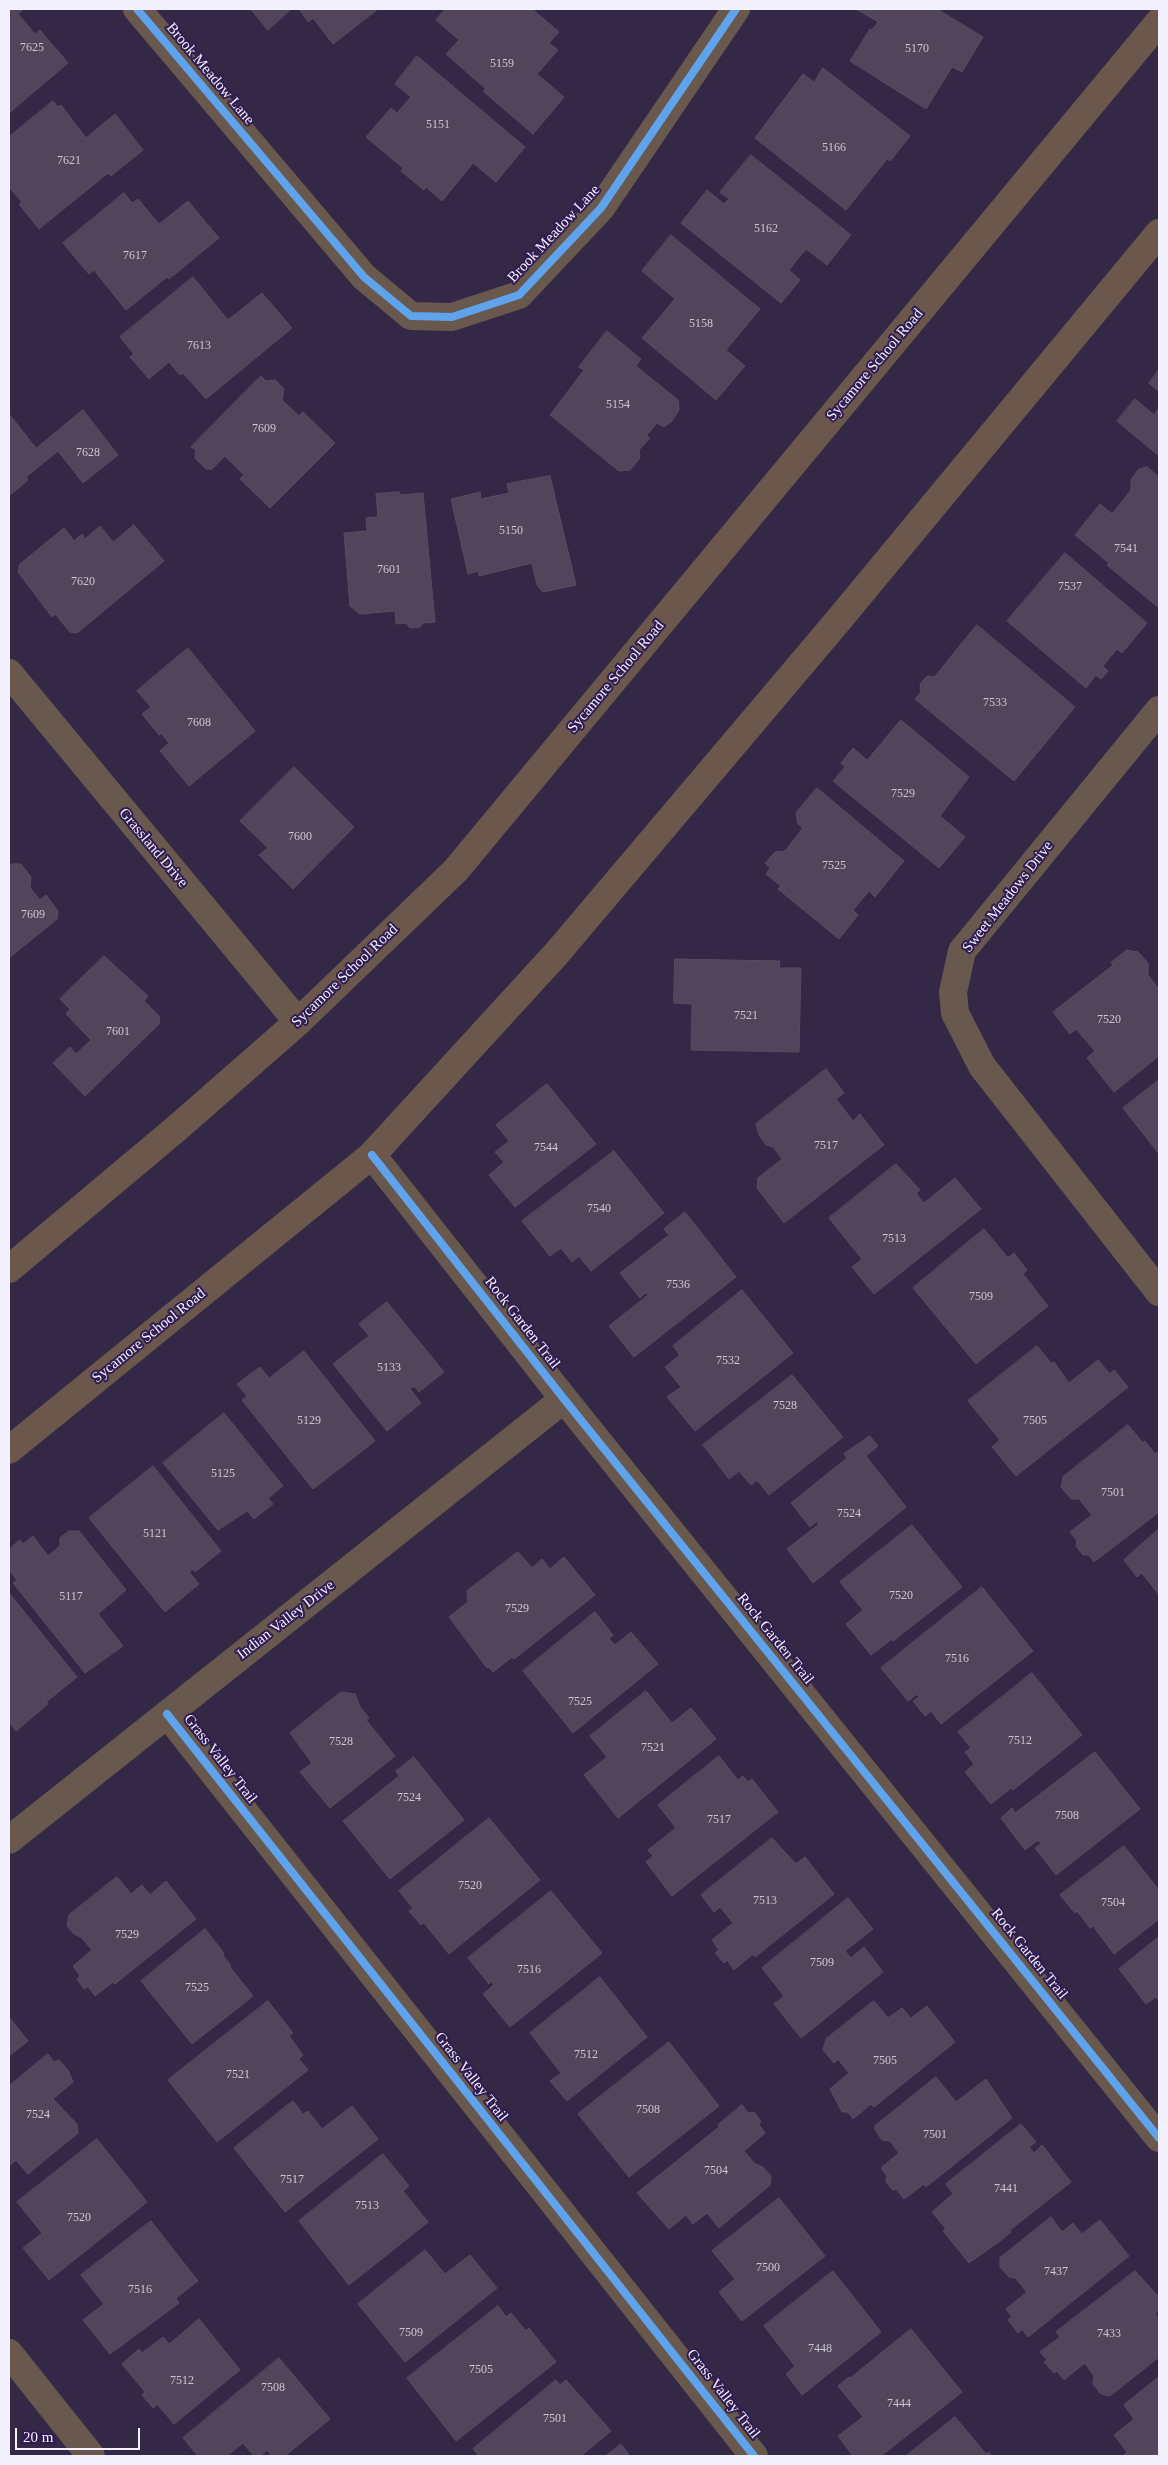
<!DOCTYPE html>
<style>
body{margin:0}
#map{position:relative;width:1168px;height:2465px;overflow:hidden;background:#332845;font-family:"Times New Roman",serif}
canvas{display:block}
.frame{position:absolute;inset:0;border:10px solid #f4f1fe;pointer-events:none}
.scale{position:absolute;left:15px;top:2428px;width:125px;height:22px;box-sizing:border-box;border:2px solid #f4f1fe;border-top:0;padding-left:6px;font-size:15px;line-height:18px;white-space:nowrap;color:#f4f1fe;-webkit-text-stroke:4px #301c51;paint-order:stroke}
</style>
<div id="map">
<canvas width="1168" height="2465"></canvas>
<div class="frame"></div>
<div class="scale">20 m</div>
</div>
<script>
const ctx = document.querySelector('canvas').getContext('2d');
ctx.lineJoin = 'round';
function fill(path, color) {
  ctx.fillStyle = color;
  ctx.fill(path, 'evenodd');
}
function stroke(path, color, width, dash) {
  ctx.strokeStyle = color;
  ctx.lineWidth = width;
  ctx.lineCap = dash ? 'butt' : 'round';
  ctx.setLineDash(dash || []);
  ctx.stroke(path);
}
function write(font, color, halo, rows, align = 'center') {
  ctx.font = font + ' "Times New Roman",serif';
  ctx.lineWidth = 4;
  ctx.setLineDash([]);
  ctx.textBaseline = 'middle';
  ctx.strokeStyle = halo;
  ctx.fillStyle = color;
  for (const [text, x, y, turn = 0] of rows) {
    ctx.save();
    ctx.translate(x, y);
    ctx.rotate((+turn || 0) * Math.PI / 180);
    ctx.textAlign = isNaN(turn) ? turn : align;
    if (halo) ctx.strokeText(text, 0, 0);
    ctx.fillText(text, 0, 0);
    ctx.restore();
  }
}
const building = new Path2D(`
 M9 9H24L18 14 35 34 40 30 68 63 9 113Z
 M251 9H291L268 30Z
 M301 9H378L333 44 313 18 308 22 300 10Z
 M446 9H532L559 32 549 43 558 50 537 74 564 97 533 134 483 91 486 89 446 54 459 40 436 20Z
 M856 9H937L983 37 962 72 952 67 926 109 850 61 870 29 872 30 878 22Z
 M417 56 525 147 496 182 473 163 442 201 426 187 424 190 401 171 403 168 366 137 391 108 397 113 411 97 395 84Z
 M823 68 910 136 890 161 887 159 846 210 755 138 803 74 814 82Z
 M53 101 58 107 61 105 86 138 115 114 143 150 111 176 108 173 39 229 19 204 22 202 9 187V137Z
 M751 155 851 235 827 265 806 249 789 270 800 280 781 303 681 223 707 190 724 204 729 199 720 192Z
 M124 193 132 203 138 199 159 224 188 201 219 238 169 279 167 277 126 310 94 270 89 274 63 243Z
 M671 235 760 309 726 350 745 366 716 400 642 338 675 299 642 271Z
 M193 277 228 320 262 293 292 328 206 399 183 373 180 375 169 362 149 379 130 357 134 354 120 337Z
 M607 331 641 359 636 366 678 400 679 410 672 421 664 427 657 423 646 436 650 438 639 450 640 458 630 470 619 471 550 415 584 370 579 367Z
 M1159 370V392L1149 383Z
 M261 376 266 381 275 380 284 389 282 400 299 416 303 412 335 443 270 508 240 479 244 475 225 456 212 469H206L195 458 196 450 191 447Z
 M1135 399 1154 415 1159 408V456L1117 421Z
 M83 410 118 455 83 483 58 451 26 477 28 480 9 496V414L36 448Z
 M1147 467 1159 477V608L1107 565 1109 563 1075 535 1100 504 1112 514 1131 490V480L1138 470Z
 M550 476 576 585 543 592 537 585 532 563 479 576 478 571 468 574 451 499 480 492 481 499 509 493 507 484Z
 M399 492 400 495 423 493 435 622 423 623 420 627 410 628 406 623 396 624 395 611 360 614 350 606 344 533 367 531 366 518 378 517 376 494Z
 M134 525 164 561 77 633 70 632 55 614 52 617 18 572 20 564 64 528 74 541 82 534 85 539 100 526 113 542Z
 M1065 553 1147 623 1122 653 1117 649 1103 666 1108 671 1101 679 1096 675 1086 688 1007 621Z
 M977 625 1075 707 1014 781 915 699 921 692 920 684 927 676 934 677Z
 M188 648 255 731 189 786 160 751 169 743 161 733 159 735 142 714 151 707 137 691Z
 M901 720 969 777 940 816 965 837 939 868 833 781 845 767 841 763 853 748 867 760Z
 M294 767 354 827 293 889 259 855 268 848 240 821Z
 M817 788 904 861 875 897 869 891 853 910 858 915 839 939 778 889 781 886 766 874 770 868 765 863 775 852 785 851 803 828 798 824 796 813Z
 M12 864H21L31 877 30 888 40 900 46 895 58 911 57 919 9 958V866Z
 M1127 950 1138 952 1148 963V975L1159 989V1056L1114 1092 1087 1058 1095 1051 1076 1029 1070 1034 1053 1012 1113 965 1111 963Z
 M104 956 148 996 144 1001 160 1017 159 1024 85 1096 53 1063 70 1047 76 1054 91 1040 66 1014 70 1009 60 999Z
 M675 959 780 961 779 968H801L799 1052 691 1050 692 1004 674 1003Z
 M826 1069 844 1093 836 1099 853 1121 860 1114 884 1145 784 1223 757 1188 758 1178 782 1159 773 1147 766 1145 759 1135 756 1124Z
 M1159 1080V1154L1123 1108Z
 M547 1084 596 1144 515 1207 489 1175 504 1162 495 1152 509 1141 496 1125Z
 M614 1151 664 1213 591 1271 579 1256 572 1262 561 1248 550 1256 522 1221Z
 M896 1164 920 1190 916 1193 924 1203 955 1178 981 1209 874 1294 852 1267 862 1259 829 1218Z
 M685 1212 736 1277 634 1357 609 1326 648 1295 646 1292 640 1298 620 1273 669 1235 664 1229Z
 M984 1229 1008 1258 1014 1253 1027 1270 1023 1274 1048 1306 976 1364 913 1288Z
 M742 1290 793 1353 695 1431 667 1397 681 1387 665 1367 680 1355 673 1346Z
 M387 1302 444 1372 419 1392 414 1386 410 1389 421 1403 387 1431 333 1364 369 1336 359 1324Z
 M1037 1346 1052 1364 1054 1362 1069 1383 1098 1360 1110 1374 1114 1370 1128 1387 1016 1476 992 1447 1000 1440 968 1401Z
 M304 1351 375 1441 313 1489 242 1400 247 1396 237 1384 260 1367 269 1378Z
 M792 1375 843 1437 769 1495 757 1480 751 1485 739 1471 729 1479 703 1445Z
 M224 1413 283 1486 268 1498 273 1504 254 1519 247 1511 218 1530 163 1463Z
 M1128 1425 1143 1443 1145 1441 1155 1454 1159 1451V1512L1094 1562 1089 1555H1083L1076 1546 1077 1541 1070 1532 1092 1515 1079 1499H1071L1061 1487 1063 1477Z
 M870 1436 878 1446 866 1456 906 1507 813 1583 787 1549 819 1524 817 1521 810 1527 791 1503 847 1458 844 1454Z
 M153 1466 221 1551 195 1572 193 1569 189 1572 199 1584 165 1612 89 1518Z
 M912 1525 962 1587 893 1641 892 1639 871 1655 846 1624 863 1610 840 1582Z
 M1159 1529V1595L1142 1573 1137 1577 1124 1560Z
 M69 1531H79L126 1590 98 1614 123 1646 85 1673 13 1583 17 1580 9 1570V1549L20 1540 23 1544 33 1536 48 1556 60 1546V1538Z
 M518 1552 532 1568 542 1559 550 1569 564 1557 595 1595 514 1659 512 1657 493 1672 489 1667 487 1668 449 1617 468 1602 467 1591Z
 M982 1587 1033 1651 941 1724 931 1711 925 1716 913 1701 919 1697 917 1694 908 1701 881 1668Z
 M9 1593 77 1677 46 1702 48 1704 16 1731 9 1722Z
 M595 1612 613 1635 609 1639 615 1645 631 1632 658 1664 573 1733 523 1671Z
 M1032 1673 1082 1735 1013 1790 1011 1788 991 1804 965 1772 974 1764 965 1752 971 1748 958 1732Z
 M646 1691 672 1723 691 1708 716 1739 618 1818 584 1775 607 1757 590 1736Z
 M341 1692 355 1694 360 1707 369 1718 366 1720 395 1756 330 1808 300 1772 312 1763 290 1733Z
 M1095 1752 1140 1809 1056 1875 1035 1848 1041 1844 1038 1840 1025 1850 1001 1818 1012 1808 1015 1813Z
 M719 1756 738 1780 743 1776 748 1782 752 1779 778 1812 672 1896 646 1862 653 1856 648 1850 676 1828 658 1805Z
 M414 1757 464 1820 390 1879 343 1821 399 1776 396 1771Z
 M489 1818 540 1880 449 1954 424 1923 421 1925 409 1911 413 1908 399 1891Z
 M772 1838 796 1864 805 1857 834 1894 755 1957 753 1954 734 1970 727 1960 724 1963 715 1953 719 1950 712 1940 733 1923 720 1907 714 1912 701 1895Z
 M1124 1846 1159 1890V1919L1114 1954 1093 1926 1090 1928 1077 1911 1075 1913 1060 1895Z
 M117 1877 131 1894 142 1885 150 1895 166 1881 196 1919 115 1984 113 1982 95 1996 88 1986 84 1989 77 1979 80 1976 73 1966 92 1950 81 1937 74 1934 67 1926 69 1915Z
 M551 1891 602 1953 510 2027 483 1994 494 1985 491 1981 489 1984 468 1958Z
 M848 1898 873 1929 845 1951 851 1958 864 1947 883 1972 801 2038 774 2004 784 1996 762 1968Z
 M205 1929 224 1953 222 1954 231 1966 230 1967 253 1996 192 2044 141 1981Z
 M1159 1937V2001L1156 1997 1146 2004 1119 1969Z
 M600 1977 647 2037 567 2101 550 2081 561 2073 530 2033Z
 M268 2001 293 2033 289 2036 303 2055 299 2059 308 2070 217 2142 168 2080Z
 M874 2001 888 2018 902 2008 911 2018 927 2006 955 2042 874 2107 871 2104 853 2119 848 2112H842L830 2089 849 2073 838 2059 834 2063 823 2050 826 2039Z
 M9 2017 28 2041 9 2056Z
 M669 2042 719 2106 629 2177 578 2114Z
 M48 2054 54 2062 59 2060 68 2070 73 2082 53 2099 77 2124 78 2133 28 2174 16 2160 9 2166V2086Z
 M936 2077 956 2102 986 2079 1012 2118 926 2187 924 2184 904 2199 896 2189 893 2190 886 2182 887 2176 881 2168 899 2153 890 2141 882 2140 875 2130V2126Z
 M293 2101 303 2114 308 2111 322 2129 352 2106 378 2139 285 2212 234 2148Z
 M742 2105 748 2113 754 2112 761 2121 759 2125 765 2133 744 2151 755 2164 763 2167 771 2176 770 2185 719 2228 707 2213 693 2224 686 2215 669 2229 637 2193 719 2127 718 2125Z
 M1021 2124 1036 2142 1029 2147 1034 2153 1042 2145 1071 2182 1010 2230 1011 2232 1000 2241 969 2263 943 2231 946 2229 932 2212 953 2194 946 2184Z
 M97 2139 147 2202 49 2280 23 2248 42 2233 17 2202Z
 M383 2154 409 2186 403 2191 428 2222 349 2285 299 2221Z
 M779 2198 825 2256 742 2321 719 2292 735 2279 712 2251Z
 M1051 2217 1062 2232 1073 2223 1082 2234 1100 2220 1129 2256 1028 2337 1022 2329 1018 2333 1008 2320 1012 2317 1006 2309 1027 2292 1015 2278 1009 2277 1000 2267V2258Z
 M151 2221 198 2281 176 2298 179 2303 110 2354 83 2320 104 2304 81 2275Z
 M425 2250 445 2274 470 2255 497 2288 405 2362 358 2304Z
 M833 2271 881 2332 802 2395 786 2374 795 2366 764 2326Z
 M1135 2271 1159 2297V2310L1155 2314 1159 2319V2357L1110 2396 1101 2394 1093 2384 1094 2376 1085 2363 1064 2380 1057 2371 1054 2373 1044 2362 1047 2360 1040 2352 1060 2337 1056 2332Z
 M498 2306 506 2317 511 2313 526 2331 529 2328 556 2362 456 2441 407 2378Z
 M199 2319 240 2370 174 2424 157 2404 153 2408 142 2395 145 2392 122 2364 139 2349 142 2353 163 2337 169 2344Z
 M911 2329 962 2392 881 2456H853L838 2436 863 2417 838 2386 849 2377 850 2378Z
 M279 2358 330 2419 285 2456H272L267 2450 260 2456H254L243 2443 227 2456H198L183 2438Z
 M1159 2377V2456H1123L1127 2452 1114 2435 1134 2419 1124 2405Z
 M556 2380 560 2385 566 2380 611 2431 581 2456H479L473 2449Z
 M955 2417 986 2454 989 2452 992 2456H906Z
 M621 2444 630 2456H606Z`);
fill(building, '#51455b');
stroke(building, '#584c63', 1);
stroke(new Path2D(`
 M137 9 364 277 411 316 452 317 519 295 601 208 736 9
 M9 673 298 1022
 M1159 710 962 951 953 992 955 1013 982 1066 1159 1292
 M372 1155 564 1399 1159 2138
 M167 1714 754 2456
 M9 1840 564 1399
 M9 2353 91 2456`), '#69584e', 28);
stroke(new Path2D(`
 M9 1269 177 1128 298 1022 456 870 1159 22
 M9 1450 372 1155 557 953 837 622 1159 233`), '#6b574b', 28);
stroke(new Path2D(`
 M137 9 364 277 411 316 452 317 519 295 601 208 736 9
 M372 1155 564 1399 1159 2138
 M167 1714 754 2456`), '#60a3ed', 8);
write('12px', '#cbc6d5', null, [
 ["7625",32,48],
 ["5170",917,49],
 ["5159",502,64],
 ["5151",438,125],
 ["5166",834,148],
 ["7621",69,161],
 ["5162",766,229],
 ["7617",135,256],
 ["5158",701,324],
 ["7613",199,346],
 ["5154",618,405],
 ["7609",264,429],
 ["7628",88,453],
 ["5150",511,531],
 ["7541",1126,549],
 ["7601",389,570],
 ["7620",83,582],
 ["7537",1070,587],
 ["7533",995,703],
 ["7608",199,723],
 ["7529",903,794],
 ["7600",300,837],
 ["7525",834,866],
 ["7609",33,915],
 ["7521",746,1016],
 ["7520",1109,1020],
 ["7601",118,1032],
 ["7517",826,1146],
 ["7544",546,1148],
 ["7540",599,1209],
 ["7513",894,1239],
 ["7536",678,1285],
 ["7509",981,1297],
 ["7532",728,1361],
 ["5133",389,1368],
 ["7528",785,1406],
 ["5129",309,1421],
 ["7505",1035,1421],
 ["5125",223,1474],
 ["7501",1113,1493],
 ["7524",849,1514],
 ["5121",155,1534],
 ["7520",901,1596],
 ["5117",71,1597],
 ["7529",517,1609],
 ["7516",957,1659],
 ["7525",580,1702],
 ["7512",1020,1741],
 ["7528",341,1742],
 ["7521",653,1748],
 ["7524",409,1798],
 ["7508",1067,1816],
 ["7517",719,1820],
 ["7520",470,1886],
 ["7513",765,1901],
 ["7504",1113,1903],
 ["7529",127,1935],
 ["7509",822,1963],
 ["7516",529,1970],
 ["7525",197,1988],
 ["7512",586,2055],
 ["7505",885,2061],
 ["7521",238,2075],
 ["7508",648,2110],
 ["7524",38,2115],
 ["7501",935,2135],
 ["7504",716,2171],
 ["7517",292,2180],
 ["7441",1006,2189],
 ["7513",367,2206],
 ["7520",79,2218],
 ["7500",768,2268],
 ["7437",1056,2272],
 ["7516",140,2290],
 ["7509",411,2333],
 ["7433",1109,2334],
 ["7448",820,2349],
 ["7505",481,2370],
 ["7512",182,2381],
 ["7508",273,2388],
 ["7444",899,2404],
 ["7501",555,2419]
]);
write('15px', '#f4f1fe', '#301c51', [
 ["Brook Meadow Lane",210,74,50],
 ["Brook Meadow Lane",554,234,-47],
 ["Sycamore School Road",875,365,-50],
 ["Sycamore School Road",616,677,-50],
 ["Grassland Drive",153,848,50],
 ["Sweet Meadows Drive",1008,897,-52],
 ["Sycamore School Road",345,976,-44],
 ["Rock Garden Trail",522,1323,52],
 ["Sycamore School Road",149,1336,-39],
 ["Indian Valley Drive",286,1620,-38],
 ["Rock Garden Trail",775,1639,51],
 ["Grass Valley Trail",220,1759,52],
 ["Rock Garden Trail",1029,1954,51],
 ["Grass Valley Trail",471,2077,52],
 ["Grass Valley Trail",723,2394,52]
]);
</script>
